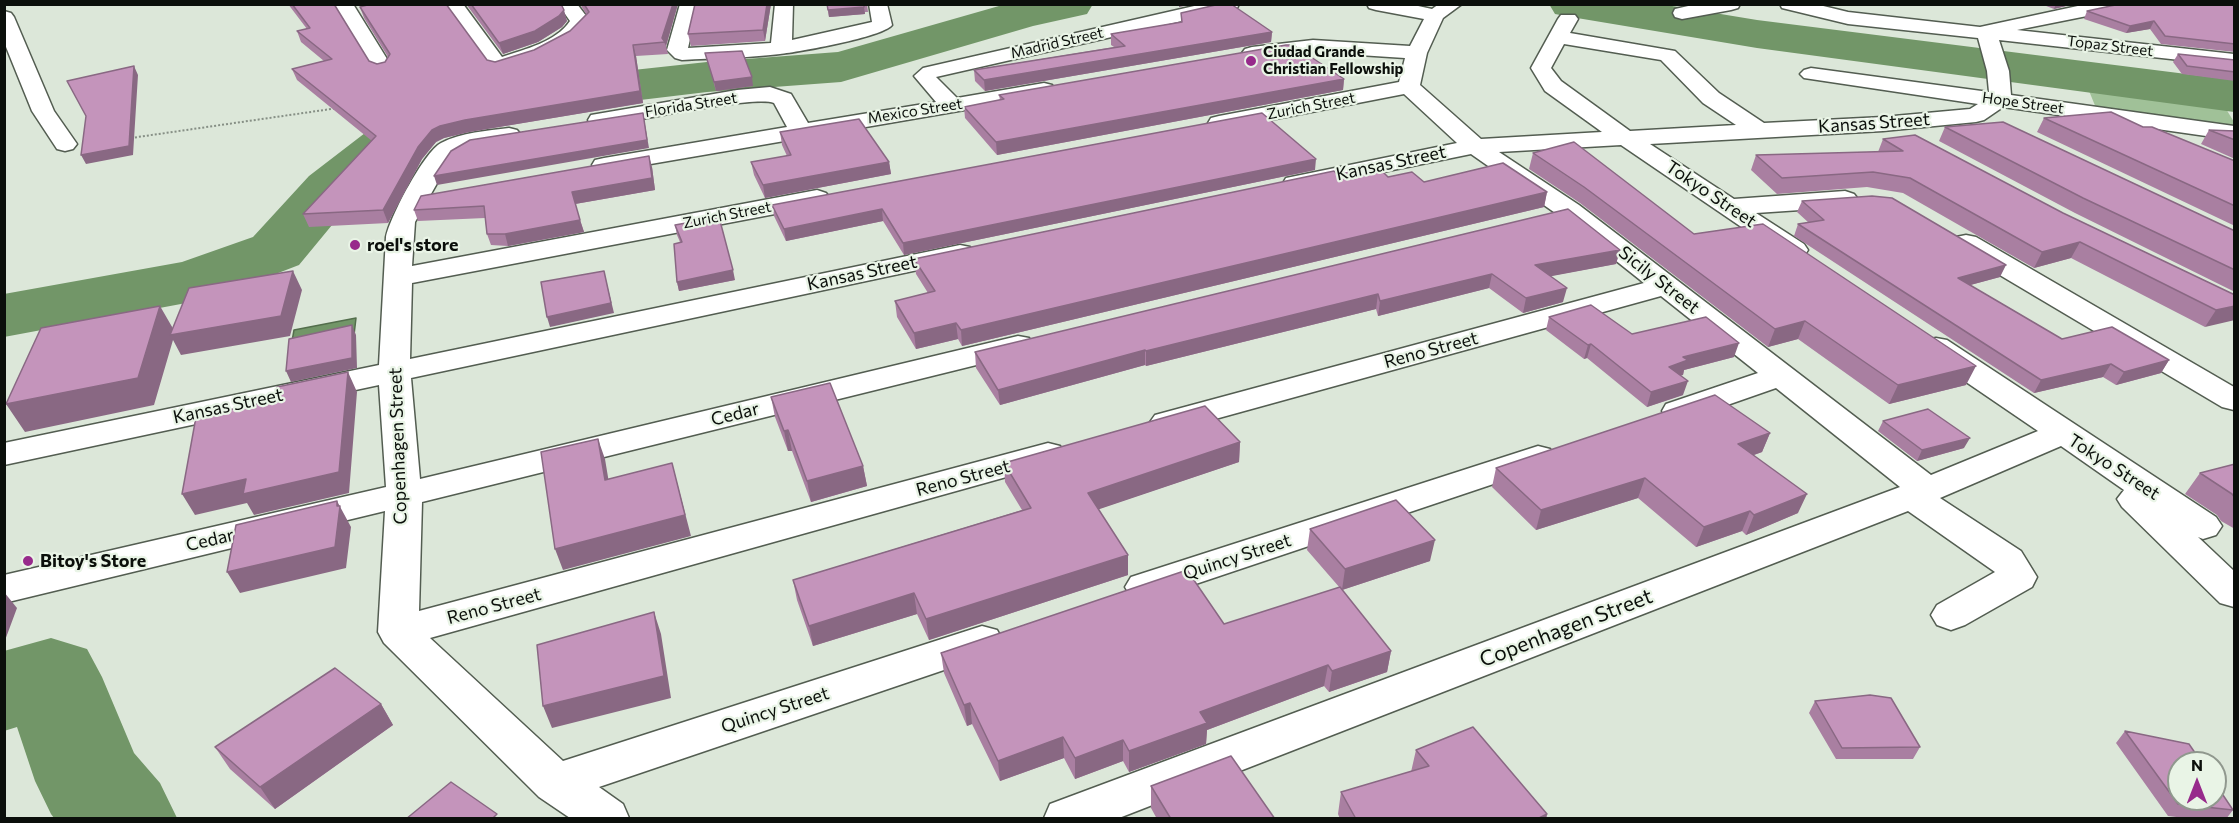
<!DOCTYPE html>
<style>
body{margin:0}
#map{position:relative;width:2239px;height:823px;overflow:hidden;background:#dce7d9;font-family:Commissioner,sans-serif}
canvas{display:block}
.frame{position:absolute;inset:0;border:6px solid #0b0f0b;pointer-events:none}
.north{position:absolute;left:2167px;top:751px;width:60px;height:60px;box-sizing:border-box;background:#e9f4e6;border:2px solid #90988e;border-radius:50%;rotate:0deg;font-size:16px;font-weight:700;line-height:24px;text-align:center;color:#0b0f0b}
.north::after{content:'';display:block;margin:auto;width:21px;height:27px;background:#972a8b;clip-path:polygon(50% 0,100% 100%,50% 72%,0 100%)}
</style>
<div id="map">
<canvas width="2239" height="823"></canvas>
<div class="frame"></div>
<div class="north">N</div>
</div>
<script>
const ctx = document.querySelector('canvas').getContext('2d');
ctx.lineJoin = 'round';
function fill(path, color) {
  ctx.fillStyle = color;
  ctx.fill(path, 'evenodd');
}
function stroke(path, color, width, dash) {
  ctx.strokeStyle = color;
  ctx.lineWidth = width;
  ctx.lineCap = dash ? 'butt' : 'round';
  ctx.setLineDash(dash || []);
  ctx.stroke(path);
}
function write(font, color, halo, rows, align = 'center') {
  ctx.font = font + ' Commissioner,sans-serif';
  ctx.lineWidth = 4.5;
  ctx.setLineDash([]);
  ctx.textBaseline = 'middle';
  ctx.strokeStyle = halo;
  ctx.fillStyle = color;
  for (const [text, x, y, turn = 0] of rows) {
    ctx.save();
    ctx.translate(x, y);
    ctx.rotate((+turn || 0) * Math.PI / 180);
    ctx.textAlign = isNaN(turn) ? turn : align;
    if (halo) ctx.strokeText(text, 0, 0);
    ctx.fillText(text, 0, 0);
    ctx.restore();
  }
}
fill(new Path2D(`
 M2085 81 2220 99 2234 122V127L2096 108Z`), '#a0c198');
const water = new Path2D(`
 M356 318 354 335 291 347 294 330Z`);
fill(water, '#729668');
stroke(water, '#536e4c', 1.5);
fill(new Path2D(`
 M1006 4H1093L1087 14 1033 26 841 82 707 92 532 113 513 108 506 97 513 86 532 81 707 62 838 52Z
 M1549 4H1660L1757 20 2234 80V112L1757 48 1571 17 1555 14Z
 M385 128 405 133 413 145 405 157 351 202 299 265 221 295 197 301 4 337V294L182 262 253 237 309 176 365 133Z
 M51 638 87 649 102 677 134 753 160 783 177 818H54L51 814 35 781 17 727 4 731V651Z`), '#729668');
const minor = new Path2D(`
 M334 4H353L392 67 389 71 382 73 375 71Z
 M444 4H463L502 57C525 49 556 42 570 21L558 4H577L590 21C570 51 532 63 498 71L491 69Z
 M680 4H698L688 48 771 43 775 4H793L792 40 872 22 869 4H887L892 25C883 37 798 52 780 54 748 58 715 58 682 60L675 58 667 50Z
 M1203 4H1239L1237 8 1230 10 936 77 957 98 1044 83 1052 85 1055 90 1052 95 604 172 595 170 592 165 595 160 604 158 787 127 774 103C753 95 630 122 599 127L591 125 588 120 591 115 737 90 770 87 791 94 808 123 936 102 914 76 923 68Z
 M1367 4H1409L1432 9 1439 4H1462L1443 18 1427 53 1420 85 1481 139 1602 132 1545 91 1531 68 1558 19 1561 15H1575L1578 19 1570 33 1675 51 1719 93 1764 123 1883 117 1970 109 1978 104 1804 78 1800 74 1804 70 1811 68 1989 92 1987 71 1978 38 1848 24 1782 8 1780 4H1815L1848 12 1980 27 2087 4H2126L2124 8 2117 10 2017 30 2234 54V66L1999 40 2009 71 2011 95 2234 126V140L2003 107 1984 120 1976 122 1883 131 1650 144 1734 199 1845 191 1854 194 1858 199 1854 204 1845 207 1756 213 1804 244 1808 250 1804 256 1794 258 1784 256 1621 145 1499 152 1579 205 1931 475 2038 431 1925 354 1921 347 1925 340 1936 338 1947 340 2216 517 2222 526 2216 535 2203 539 2198 537 2234 571V607L2220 603 2122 507 2117 499 2124 490 2061 446 1940 498 2021 551 2037 577 2032 587 1965 625 1951 630 1937 625 1931 615 1937 605 1995 572 1908 511 1119 818H1044L1050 804 1900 487 1776 388 1690 418 1678 421 1666 418 1662 411 1666 404 1758 373 1661 296 1179 429 1167 432 1155 429 1150 422 1155 415 1644 283 1561 217 1471 154 1295 190 1286 188 1283 183 1286 178 1457 143 1404 94 1219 130 1211 128 1208 123 1211 118 1219 116 1399 82 1405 58 1313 52 1252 59 1245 57 1242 53 1245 49 1252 47 1313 40 1410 46 1424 19 1376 10 1369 8ZM1564 44 1661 60 1703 103 1736 125 1630 131 1561 81 1551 68Z
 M1697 4H1740L1738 8 1731 10 1682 19 1675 17 1673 13 1675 9Z
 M4 11 11 13 14 17 54 111 77 144 73 149 65 151 57 149 32 111 4 42Z
 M509 128 517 130 521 135 517 140 472 147 452 157 415 222 412 266 817 190 826 193 830 198 826 203 817 206 412 283 410 359 960 245 970 247 974 253 970 259 960 261 411 378 420 479 1018 336 1029 338 1033 345 1029 352 422 502 419 611 1048 443 1060 446 1065 454 1060 462 430 638 563 761 982 626 997 630 1003 641 997 652 599 787 623 804 629 818H570L539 797 384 643 378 632 385 511 4 603V575L386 487 379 385 4 465V443L379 365 386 237C390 217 424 152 441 143 462 132 487 131 509 128Z
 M1966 235 1976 237 2234 387V410L2222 407 1956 249 1952 243 1956 237Z
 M1538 446 1550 449 1555 457 1550 465 1145 601 1131 597 1125 587 1131 577Z`);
stroke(minor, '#535d51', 3);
stroke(new Path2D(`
 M131 138 338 108`), '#868f85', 2, [2, 2]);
fill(minor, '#fff');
fill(new Path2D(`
 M288 4H334L369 61 377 64 385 62 388 57 364 18 360 7 487 60 495 62 534 50 570 31 586 14 580 4H678L666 46 668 54 636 56 643 103 469 132 444 138 436 142 422 159 388 223 309 227 303 214 372 141 297 80 292 69 324 61 301 42 297 31 307 29Z
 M466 4H561L567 21 562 27 538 42 503 54Z
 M695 4H771L765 41 691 46 688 34Z
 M827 4H867L868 12H865V14L829 17Z
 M2041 4H2074L2054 9Z
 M2235 4V52L2161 44 2150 29 2126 33 2084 19 2087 11Z
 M1181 13 1272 32 1271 42 985 91 975 81 974 70 1114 47 1111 45V34L1181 22Z
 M705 53 753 86 716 91Z
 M2178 54 2235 60V81L2182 74 2173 62Z
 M1344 79 1343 90 997 155 965 118 964 107 1000 100 999 95Z
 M2044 118 2143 127 2235 161V226L2037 132Z
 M1945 127 2235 231V292L2075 213 1939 141Z
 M2209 130 2235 131V159L2201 144Z
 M780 132 889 162 891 174 765 198 754 175 751 162 787 156 782 145Z
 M1883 139 2063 213 2235 295 2205 327 2071 258 2034 268 1903 193 1867 187 1777 194 1751 170 1756 155 1878 152Z
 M1533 153 1694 234 1966 385 1889 404 1798 339 1768 347 1580 203 1529 169Z
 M652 167 655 190 575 204 584 232 508 246 491 245 487 234 485 218 418 221 414 210Z
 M1315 170 904 255 883 221 786 241 774 216 772 205Z
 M1338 175 1388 177 1424 182 1547 192 1544 207 962 346 958 339 916 349 897 317 895 301 928 293 916 274 914 259Z
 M1802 201 2000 277 1970 285 2062 339 2169 360 2161 373 2116 385 2103 377 2034 393 1794 236 1798 224 1809 223 1797 212Z
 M675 225 735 280 679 291 677 282 680 242 677 235Z
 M1620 250 1616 264 1550 276 1563 302 1523 313 1489 288 1378 316 1376 309 1146 366 1145 365 1000 405 976 368 975 352Z
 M1549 317 1632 334 1734 357 1684 370 1683 375H1681L1683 395 1647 407 1587 358 1584 359 1546 330Z
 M771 397 863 466 867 486 811 502 792 451H788L775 417Z
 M1883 421 1964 448 1917 461 1878 431Z
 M1770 433 1762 452 1754 455 1798 513 1746 535 1742 531 1696 547 1638 498 1536 530 1492 487 1496 468Z
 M1240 442 1239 462 1098 509 1128 555V575L929 640 917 614 813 646 797 600 793 580 1022 510 1005 482 1004 463Z
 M2235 464V529L2221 521 2217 515 2185 494 2200 473Z
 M1310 529 1430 561 1342 590 1391 651 1387 672 1329 692 1324 686 1207 730 1206 744 1129 772 1123 761 1075 779 1064 758 1000 781 972 724 967 726 944 673 941 653 1224 624 1340 588 1307 550Z
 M1815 701 1920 747 1913 759H1836L1809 713Z
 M381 704 393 725 275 809 230 769 215 747Z
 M2125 731 2233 810 2226 819H2193L2168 816 2116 743Z
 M1416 750 1547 814 1546 819H1340L1338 814 1341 792 1411 772Z
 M1151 786 1275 819H1157L1151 808Z`), '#a97fa1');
fill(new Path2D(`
 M673 4H678L666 46 662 38Z
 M767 4H771L765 41 763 30Z
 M1179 4H1195L1179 7Z
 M2056 4H2074L2054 9Z
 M864 7 865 14 829 17 828 10Z
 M564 10 567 21 562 27 538 42 503 54 499 43Z
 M2154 21 2150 29 2126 33 2130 26Z
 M1272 32 1271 42 985 91 984 80Z
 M633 45 636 56 643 103 469 132 444 138 436 142 422 159 388 223 383 210 418 147 432 130 440 126Z
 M134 66 138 75 133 155 86 164 81 155Z
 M752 77 753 86 716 91 714 82Z
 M1344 79 1343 90 997 155 996 142Z
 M643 113 649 148 437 185 434 176Z
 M649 156 652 167 655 190 575 204 572 192Z
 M1316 159 1315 170 904 255 903 243Z
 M889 162 891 174 765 198 763 185Z
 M1547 192 1544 207 962 346 961 330Z
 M882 209 883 221 786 241 784 229Z
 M580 220 584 232 508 246 505 234Z
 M2080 242 2071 258 2034 268 2042 252Z
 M1620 250 1616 264 1531 280 1535 265Z
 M2006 265 2000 277 1952 290 1958 278Z
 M733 270 735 280 679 291 677 282Z
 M293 271 302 290 290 336 181 355 173 340 154 405 25 432 6 404 160 306 175 332Z
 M1492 274 1489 288 1378 316 1380 301Z
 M606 280 614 313 550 327 547 317Z
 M1567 288 1563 302 1523 313 1526 298Z
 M1378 294 1376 309 1146 366V351Z
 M2235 306V320L2205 327 2216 310Z
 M1805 321 1798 339 1768 347 1775 329Z
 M956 323 958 339 916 349 914 333Z
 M352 325 356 335 357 368 291 382 286 371Z
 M1739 343 1734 357 1684 370 1683 375 1664 381 1669 367 1683 357Z
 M1591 344 1587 358 1584 359 1588 345Z
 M1145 350V365L1000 405 998 390Z
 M2169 360 2161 373 2116 385 2124 372Z
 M2111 364 2103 377 2034 393 2041 380Z
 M1976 366 1966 385 1889 404 1898 385Z
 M348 372 357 392 349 493 254 515 247 503 195 515 182 494Z
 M1688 381 1683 395 1647 407 1651 392Z
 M788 430 792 451H788L784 431Z
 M1770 433 1762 452 1731 463 1738 444Z
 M1970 438 1964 448 1917 461 1922 450Z
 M598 439 605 459 612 501 605 480Z
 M1240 442 1239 462 1088 513V493Z
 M672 463 691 536 563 570 555 549Z
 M863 466 867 486 811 502 807 481Z
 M1645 478 1638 498 1536 530 1541 510Z
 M1807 494 1798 513 1746 535 1754 515Z
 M337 501 351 527 346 568 240 593 227 572 337 506Z
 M1750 511 1742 531 1696 547 1704 527Z
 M1435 540 1430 561 1342 590 1345 569Z
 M1128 555V575L929 640 926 619Z
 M4 592 17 608 4 643Z
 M914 593 917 614 813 646 809 626Z
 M654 612 661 634 671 698 552 728 543 706Z
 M1391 651 1387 672 1329 692 1332 671Z
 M1328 665 1324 686 1207 730 1206 744 1129 772V751L1200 712Z
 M970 703 972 724 967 726 964 705Z
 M381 704 393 725 275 809 260 787Z
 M1063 737 1064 758 1000 781 998 761Z
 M1123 740V761L1075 779V758Z
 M1547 814 1546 819H1537Z`), '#896883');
const building = new Path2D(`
 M292 4H334L369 61 377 64 385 62 390 54 360 7 371 4H446L487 60 495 62 534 50 570 31 589 12 584 4H673L662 38 665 42 633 45 640 91 465 120 440 126 432 130 418 147 383 210 303 214 376 136 292 69 332 59 297 31 310 28Z
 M471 4H561L564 10 559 16 535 31 499 43Z
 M695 4H767L763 30 688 34Z
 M827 4H864V7L828 10Z
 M1220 4H1231L1272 32 984 80 974 70 1125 46 1111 34 1182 22 1181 13Z
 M2120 4H2235V44L2165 36 2154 21 2130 26 2087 11Z
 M1286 45H1293L1344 79 996 142 964 107 1004 99 999 95Z
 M742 51 752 77 714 82 705 53Z
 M2178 54 2235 60V72L2187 66Z
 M134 66 129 146 81 155 86 116 67 81Z
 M2111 112 2143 127H2152L2235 161V206L2044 118Z
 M643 113 647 140 434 176 451 151 470 140Z
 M1262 113 1316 159 903 243 882 209 784 229 772 205Z
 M859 119 889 162 763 185 751 162 791 155 780 132Z
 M2003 122 2235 231V270L2083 198 1945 127Z
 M2209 130 2235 131V140Z
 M1915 135 2063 213 2235 295V306L2216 310 2080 242 2042 252 1910 178 1873 172 1782 178 1756 155 1903 151 1883 139Z
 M1574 142 1694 234 1763 224 1976 366 1898 385 1805 321 1775 329 1584 187 1533 153Z
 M649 156 652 178 572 192 580 220 505 234H487L484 206 414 210 421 196Z
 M1503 163 1547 192 961 330 956 323 914 333 895 301 935 291 914 259 1334 171 1338 175 1350 172 1356 175 1381 170 1388 177 1412 172 1424 182Z
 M1872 196 1892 198 2006 265 1958 278 2062 339 2112 327 2169 360 2124 372 2111 364 2041 380 1798 224 1824 220 1802 201Z
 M1568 209 1620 250 1535 265 1567 288 1526 298 1492 274 1380 301 1378 294 1146 351 1145 350 998 390 975 352Z
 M719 217 733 270 677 282 674 244 682 242 675 225Z
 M293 271 281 316 170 335 189 288Z
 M604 271 611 303 547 317 541 282Z
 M1591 305 1632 334 1706 317 1739 343 1683 357 1688 360 1669 367 1688 381 1651 392 1591 344 1588 345 1549 317Z
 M160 306 138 378 6 404 41 328Z
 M352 325V358L286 371 289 339Z
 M348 372 339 472 243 494 246 479 182 494 196 417 275 400 277 387Z
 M830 383 863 466 807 481 788 430 784 431 771 397Z
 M1715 395 1770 433 1738 444 1807 494 1754 515 1750 511 1704 527 1645 478 1541 510 1496 468Z
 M1205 406 1240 442 1088 493 1128 555 926 619 914 593 809 626 793 580 1031 508 1004 463Z
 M1928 409 1970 438 1922 450 1883 421Z
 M598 439 605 480 672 463 685 515 555 549 541 452Z
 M2235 464V498L2232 494 2200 473Z
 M1396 500 1435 540 1345 569 1310 529Z
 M337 501V506H340L335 547 227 572 236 525Z
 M1187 570 1224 624 1340 587 1391 651 1332 671 1328 665 1200 712 1207 723 1129 751 1123 740 1075 758 1063 737 998 761 970 703 964 705 941 653Z
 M654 612 664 676 543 706 537 645Z
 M335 668 381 704 260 787 215 747Z
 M1870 695 1891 698 1920 747 1842 748 1815 701Z
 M1473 727 1547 814 1537 819H1356L1341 792 1429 766 1416 750Z
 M2125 731 2189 744 2202 763H2179V799H2215V783L2233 810 2178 804Z
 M1231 756 1275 819H1171L1151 786Z
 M451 782 497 814 492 819H406Z`);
fill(building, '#c494bb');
stroke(building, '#896883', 1.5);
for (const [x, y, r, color] of [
 [1251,61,6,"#972a8b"],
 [355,245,6,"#972a8b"],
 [28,561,6,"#972a8b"]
]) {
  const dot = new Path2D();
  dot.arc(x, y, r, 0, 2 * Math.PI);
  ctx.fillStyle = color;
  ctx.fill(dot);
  stroke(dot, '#e9f4e6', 2);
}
write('15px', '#0b0f0b', '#e9f4e6', [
 ["Madrid Street",1057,43,-13],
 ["Topaz Street",2110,46,7],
 ["Hope Street",2023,103,8],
 ["Florida Street",691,105,-9],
 ["Zurich Street",1311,106,-11],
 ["Mexico Street",915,111,-9],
 ["Zurich Street",727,215,-11]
]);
write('bold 15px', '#0b0f0b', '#e9f4e6', [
 ["Ciudad Grande",1263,52],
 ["Christian Fellowship",1263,69]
], 'left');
write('18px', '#0b0f0b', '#e9f4e6', [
 ["Kansas Street",1874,123,-4],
 ["Kansas Street",1391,163,-12],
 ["Tokyo Street",1711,194,34],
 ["Kansas Street",862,273,-12],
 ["Sicily Street",1659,280,38],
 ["Reno Street",1431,350,-15],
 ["Kansas Street",228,406,-12],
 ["Cedar",735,414,-14],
 ["Copenhagen Street",398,446,-92],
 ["Tokyo Street",2114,467,33],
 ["Reno Street",963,478,-15],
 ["Cedar",210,540,-13],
 ["Quincy Street",1237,557,-18],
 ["Reno Street",494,606,-15],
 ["Quincy Street",775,710,-18]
]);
write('bold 18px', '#0b0f0b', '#e9f4e6', [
 ["roel's store",367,245],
 ["Bitoy's Store",40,561]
], 'left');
write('21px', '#0b0f0b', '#e9f4e6', [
 ["Copenhagen Street",1566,628,-21]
]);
</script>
